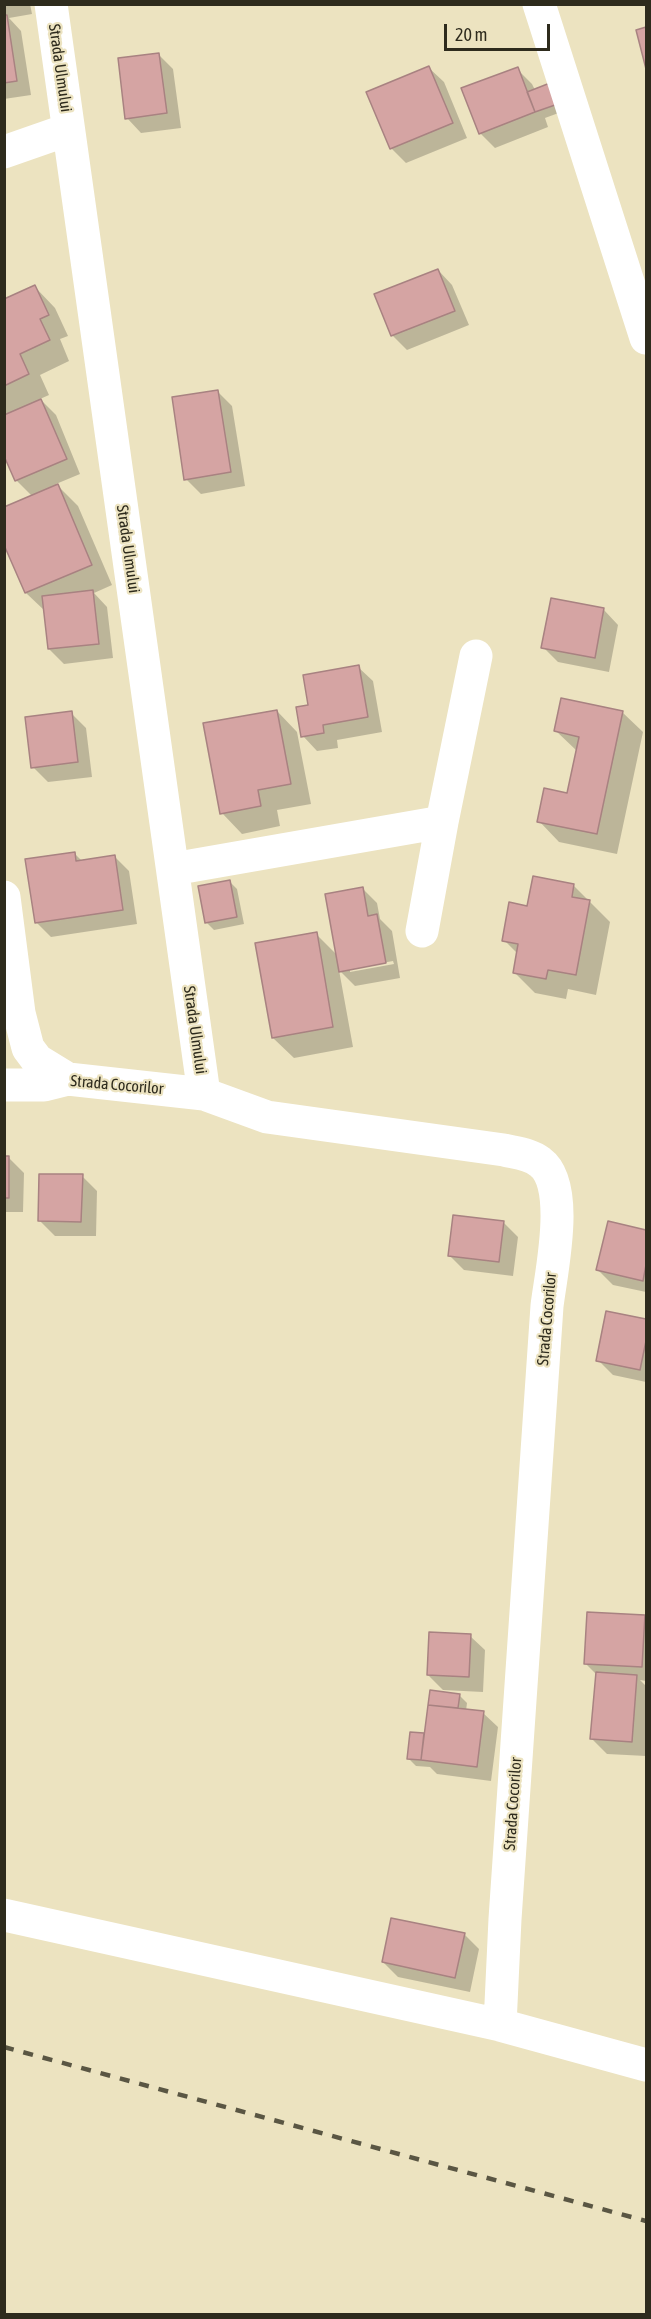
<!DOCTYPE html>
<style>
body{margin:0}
#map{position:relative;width:651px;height:2319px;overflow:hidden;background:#ece3c0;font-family:"Asap Condensed",sans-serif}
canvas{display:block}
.frame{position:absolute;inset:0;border:6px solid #2e2b1d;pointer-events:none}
.scale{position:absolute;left:444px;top:24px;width:106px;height:27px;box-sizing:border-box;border:3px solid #2e2b1d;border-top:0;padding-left:8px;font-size:18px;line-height:21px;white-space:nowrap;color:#2e2b1d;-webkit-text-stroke:4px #ece3c0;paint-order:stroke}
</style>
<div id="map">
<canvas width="651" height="2319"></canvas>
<div class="frame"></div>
<div class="scale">20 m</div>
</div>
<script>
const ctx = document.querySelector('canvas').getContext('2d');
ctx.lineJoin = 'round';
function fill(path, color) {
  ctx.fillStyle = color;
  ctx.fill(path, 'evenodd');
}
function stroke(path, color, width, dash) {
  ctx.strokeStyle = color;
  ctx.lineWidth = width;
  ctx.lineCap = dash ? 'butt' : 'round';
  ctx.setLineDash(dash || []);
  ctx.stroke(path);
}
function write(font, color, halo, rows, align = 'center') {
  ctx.font = font + ' "Asap Condensed",sans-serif';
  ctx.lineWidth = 4.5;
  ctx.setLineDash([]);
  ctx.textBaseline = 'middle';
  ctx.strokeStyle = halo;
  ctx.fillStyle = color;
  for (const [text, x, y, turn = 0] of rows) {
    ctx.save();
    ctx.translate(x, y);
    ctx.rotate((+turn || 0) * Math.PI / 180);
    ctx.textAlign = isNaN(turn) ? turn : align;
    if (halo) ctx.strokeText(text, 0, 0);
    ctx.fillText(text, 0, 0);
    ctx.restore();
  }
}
fill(new Path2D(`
 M4 4H30L32 14 9 18 21 31 31 95 4 99Z
 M158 54 173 69 181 128 141 133 127 118Z
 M429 68 444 82 467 138 406 163 391 148Z
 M517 69 532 84 535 90 564 111 545 118 548 127 495 148 480 133Z
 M438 270 452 285 469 325 407 350 392 335Z
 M35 287 55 308 68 336 60 339 69 361 40 375 49 395 40 399 56 415 80 474 56 484 78 506 112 585 94 593 107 607 113 658 64 664 49 649 45 611 26 593 4 541 33 497 16 480 4 453V301Z
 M217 391 232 406 245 486 201 494 186 479Z
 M604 610 618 625 609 672 558 662 543 647Z
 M358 667 373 681 382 732 337 740 338 748 317 751 303 736 310 706Z
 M277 711 297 732 311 804 277 810 280 826 242 834 222 813Z
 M622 712 643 732 617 854 559 842 539 821 568 795 577 751 556 731Z
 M71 713 86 728 92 777 48 782 33 767Z
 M74 853 82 861 114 856 129 871 137 924 51 937 36 922Z
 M230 882 237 889 244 924 214 930 206 922Z
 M574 886 610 922 596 995 568 989 566 999 535 993 514 972 518 954 504 940 528 907Z
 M362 888 377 903 380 919 392 931 400 978 355 986 339 970 353 1047 294 1058 273 1038 316 934 337 955ZM393 961 394 964 350 972V969Z
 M4 1158H9L24 1173 23 1212H4Z
 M82 1176 97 1191 96 1236H55L40 1221Z
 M503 1222 518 1237 513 1276 464 1270 449 1255Z
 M609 1223 646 1232V1292L613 1285 598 1270Z
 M607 1313 646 1320V1382L613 1375 598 1360Z
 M644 1617 646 1619V1681L640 1680 646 1686V1756L607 1754 592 1739 597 1675 585 1663Z
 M470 1636 485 1650 483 1692 443 1690 428 1675Z
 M431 1692 459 1695 467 1703 466 1711 483 1713 498 1727 491 1781 437 1774 430 1767 416 1766 408 1758 424 1735 425 1737Z
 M464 1934 479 1949 470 1992 398 1977 383 1962Z`), '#0003');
const building = new Path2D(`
 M4 15H7L17 81 4 83Z
 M646 27V69L636 30Z
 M159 53 167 113 125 119 118 58Z
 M429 66 453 123 390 149 366 92Z
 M518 67 535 112 479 134 461 88Z
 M550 83 558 104 535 112 527 92Z
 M438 269 455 311 391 336 374 294Z
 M35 285 49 315 40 319 50 340 20 354 29 374 4 386V299Z
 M218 390 231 472 184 480 172 397Z
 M41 399 67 459 15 481 4 456V415Z
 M58 484 92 565 25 593 4 545V507Z
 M93 590 99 644 48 649 42 596Z
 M551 598 604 608 595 658 541 648Z
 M359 665 368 717 323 725 324 733 301 737 296 707 308 705 303 675Z
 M561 698 623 711 597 834 537 822 544 788 567 793 579 737 554 731Z
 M277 710 291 784 258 790 261 806 220 814 203 723Z
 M72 711 78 762 31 768 25 717Z
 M75 852 76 861 115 855 123 910 35 923 25 859Z
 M533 876 574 884 572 897 590 900 576 975 548 970 546 979 513 973 518 944 502 941 509 902 527 906Z
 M230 880 237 917 205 923 198 886Z
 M363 887 368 916 377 914 386 963 339 972 325 894Z
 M317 932 333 1027 272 1038 255 943Z
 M4 1156H9V1198H4Z
 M39 1174H83L81 1222 38 1221Z
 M453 1215 504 1221 499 1262 448 1256Z
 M608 1221 646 1230V1265L643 1281 596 1270Z
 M606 1311 646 1319V1341L640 1370 596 1361Z
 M587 1612 645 1615 642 1667 584 1664Z
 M429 1632 471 1634 469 1677 427 1675Z
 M596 1672 637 1675 632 1742 590 1739Z
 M430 1690 460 1694 458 1708 428 1705Z
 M428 1705 484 1711 477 1767 421 1760Z
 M410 1732 424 1733 421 1760 407 1759Z
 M391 1918 465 1933 455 1978 382 1962Z`);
fill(building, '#d5a4a3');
stroke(building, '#a88281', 1.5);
stroke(new Path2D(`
 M51 4 204 1094
 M539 4 646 338
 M4 152 67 130
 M173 869 442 822 476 656
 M4 897 19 1013 28 1048 37 1060 68 1079
 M422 931 442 822
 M4 1085H44L68 1079 204 1094 267 1117 504 1150C516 1153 530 1154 540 1162 571 1185 551 1272 547 1306L505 1919 500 2025
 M4 1915 500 2025 646 2065`), '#fff', 33);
stroke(new Path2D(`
 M4 2047 646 2221`), '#5a5643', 4.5, [10, 10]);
write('16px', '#2e2b1d', '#ece3c0', [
 ["Strada Ulmului",60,68,82],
 ["Strada Ulmului",128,549,82],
 ["Strada Ulmului",195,1030,82],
 ["Strada Cocorilor",117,1085,5],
 ["Strada Cocorilor",547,1319,-85],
 ["Strada Cocorilor",513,1804,-86]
]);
</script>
